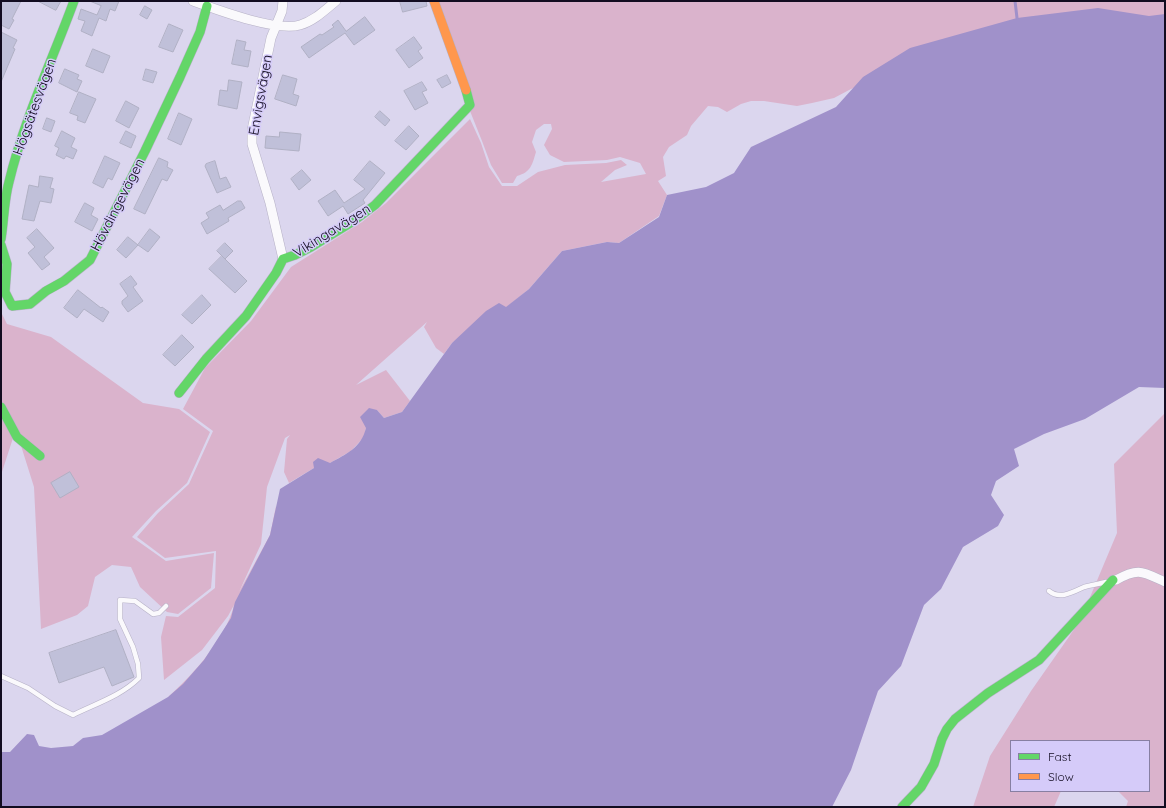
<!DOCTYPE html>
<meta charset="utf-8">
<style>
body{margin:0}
#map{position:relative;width:1166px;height:808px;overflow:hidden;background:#dbd6ee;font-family:Quicksand,sans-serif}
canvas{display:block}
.frame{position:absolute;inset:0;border:2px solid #120c20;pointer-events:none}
.legend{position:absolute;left:1010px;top:740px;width:140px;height:52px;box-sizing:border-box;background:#d5cbf9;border:1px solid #877fa2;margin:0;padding:5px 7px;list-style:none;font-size:12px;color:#120c20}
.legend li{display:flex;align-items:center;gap:8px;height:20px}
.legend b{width:20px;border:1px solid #877fa2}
</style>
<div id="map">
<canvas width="1166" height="808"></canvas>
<div class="frame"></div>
<ul class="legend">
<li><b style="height:5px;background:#63d668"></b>Fast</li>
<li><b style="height:5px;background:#ff974d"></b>Slow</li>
</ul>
</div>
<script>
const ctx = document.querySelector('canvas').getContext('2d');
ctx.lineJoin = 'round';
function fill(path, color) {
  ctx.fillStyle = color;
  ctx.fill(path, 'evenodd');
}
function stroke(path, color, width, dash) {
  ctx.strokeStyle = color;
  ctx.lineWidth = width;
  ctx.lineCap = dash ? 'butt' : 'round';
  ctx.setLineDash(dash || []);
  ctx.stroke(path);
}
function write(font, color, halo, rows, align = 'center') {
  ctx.font = font + ' Quicksand,sans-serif';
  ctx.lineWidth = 3;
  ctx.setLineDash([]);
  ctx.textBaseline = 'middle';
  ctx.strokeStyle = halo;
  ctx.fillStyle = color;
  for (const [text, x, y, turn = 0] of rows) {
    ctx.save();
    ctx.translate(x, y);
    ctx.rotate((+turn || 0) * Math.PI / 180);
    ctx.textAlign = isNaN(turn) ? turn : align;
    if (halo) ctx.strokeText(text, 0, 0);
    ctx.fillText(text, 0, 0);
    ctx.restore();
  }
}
fill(new Path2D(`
 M436 1H1112L1119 2 1163 1 1165 2V47L865 84 851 89 834 98 812 103 797 106 764 101H751L741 104 727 112 718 107 708 106 691 126 687 135 669 147 663 157 666 176 658 181 667 195 659 216 619 243 607 242 562 251 529 289 506 308 452 343 444 354 436 348 424 327 427 322 356 385 386 370 410 401 402 412 384 418 377 410 366 428 364 437 351 451 330 463 314 468 289 483 284 472 287 439 290 435 285 438 267 487 261 544 239 592 270 535 276 506 270 639 168 697C194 674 226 638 234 605L228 616 202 650 164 680 161 637 166 616 178 617 215 588 216 551 165 558 137 537 158 513 189 484 213 431 183 409 205 368 251 321 291 267 362 222 386 203 470 119 481 143 489 167 502 186H517L538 172 565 165 606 163 621 160 627 165 615 170 601 182 646 174 640 163 620 157 607 160 564 162 550 155 544 145 552 129 551 124H544L536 130 532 142 536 152C532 165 531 172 517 176L513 183H502L491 165 482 141 470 111Z
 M1 312 7 324 51 337 143 403 179 409 210 432 187 483 156 511 132 537 166 561 214 553 211 588 178 614 167 612 140 587 131 567 112 565 95 577 88 606 77 615 41 629 34 487 17 433 1 400Z
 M1 411 13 438 1 475Z
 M1165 413V807H1126L1128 801 1118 791H1149V741H1011V791H1061L1054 807H973L990 756 1031 691 1080 621 1117 533 1114 464Z`), '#dab3cc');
fill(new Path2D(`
 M1098 8 1149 16 1165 14V388L1139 387 1085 419 1044 434 1014 449 1019 466 996 481 991 495 1004 515 998 526 963 547 941 589 924 605 901 666 878 691 851 770 832 807H1V752H10L27 734 34 735 39 746 51 748 73 746 83 738 102 735 168 697 183 684 204 660 231 618 235 602 270 535 280 489 314 468 313 462 318 458 330 463C346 454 361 448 366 428L360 417 369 408 377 410 384 418 402 412 452 343 486 311 499 303 506 307 529 289 562 251 607 242 619 243 659 217 667 195 706 187 734 173 751 147 836 107 863 77 910 48 1017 18Z`), '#a091ca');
stroke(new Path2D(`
 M1015 1 1017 18`), '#a091ca', 3);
const building = new Path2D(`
 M1 1H21L12 19 14 20 9 29 1 25Z
 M38 1H61L56 10Z
 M90 1H119L115 11 110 9 106 21 99 18 92 36 81 31 85 21 78 19 81 9 97 15 101 6Z
 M400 1H426L427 6 403 12Z
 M145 6 152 10 147 19 140 15Z
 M365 17 375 30 354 45 345 33 309 58 301 47 320 34 322 35 334 27 332 25 338 20 346 31Z
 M169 24 183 30 173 52 159 47Z
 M1 32 17 40 13 48 15 49 1 82Z
 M414 37 422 48 418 51 423 58 409 68 396 50Z
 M237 40 246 42 244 50 251 51 248 67 232 64Z
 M93 49 110 56 103 73 86 66Z
 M65 69 79 75 77 79 82 81 77 92 59 83Z
 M146 69 157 72 153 83 143 80Z
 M283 75 297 79 293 94 299 96 296 106 275 99Z
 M447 75 451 83 442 88 437 80Z
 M229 80 242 82 237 109 218 105 220 90 227 91Z
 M422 82 427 90 422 92 428 103 415 110 404 91Z
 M79 92 96 99 85 123 77 120 78 116 70 113Z
 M126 101 139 108 129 128 116 121Z
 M380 111 390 120 385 126 375 117Z
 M179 113 192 119 181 145 168 139Z
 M47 118 55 121 51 132 43 129Z
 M409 126 419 136 406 150 395 141Z
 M62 131 75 138 71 147 77 150 73 159 66 156 64 159 56 155 59 148 55 146Z
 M126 131 136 136 131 148 120 143Z
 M280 132 301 134 299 151 265 148 266 136 279 137Z
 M105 156 120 163 112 180 108 178 103 188 93 183Z
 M159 158 168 162 167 167 173 170 167 181 162 179 145 214 134 209Z
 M215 161 220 179 226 177 231 187 217 193 205 166 206 164Z
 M370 161 385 173 363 200 365 203 348 214 343 206 328 216 318 201 335 190 344 203 365 189 354 180Z
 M302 170 311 180 299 190 291 179Z
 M40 176 53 178 50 188 54 189 51 203 40 201 34 221 22 219 29 185 38 187Z
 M238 201H241L245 208 228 218 229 221 207 234 201 223 209 218 206 213 220 205 223 210Z
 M85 203 94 208 91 215 98 219 92 231 75 222Z
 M37 229 54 248 44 257 50 264 42 270 28 253 35 247 27 238Z
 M150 229 160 237 148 252 138 245Z
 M128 237 138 245 126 258 117 250Z
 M225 243 233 251 225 259 217 251Z
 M222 256 247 281 235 293 209 269Z
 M131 276 137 284 133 287 143 301 128 312 122 304V301L128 296 120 284Z
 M78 290 101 308 102 307 109 312 103 322 84 309 77 318 64 308Z
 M202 295 211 305 192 324 182 315Z
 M182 335 194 347 175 366 163 355Z
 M70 472 79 487 60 498 51 483Z
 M116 630 134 677 112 686 104 667 59 683 49 653Z`);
fill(building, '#c0c0d9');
stroke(building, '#b0b0c4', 1);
const lane = new Path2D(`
 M1049 591C1060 600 1073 592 1084 587 1091 585 1099 584 1106 582
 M1 676 28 688 55 706 73 715C95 704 121 696 139 678L138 664 133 647 120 619V600L135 601 153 614 159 613 166 606`);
const street = new Path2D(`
 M193 1C218 10 276 32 300 25 314 21 325 10 336 1
 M283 259 270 203 252 144V130L271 38 282 11 283 1
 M1116 580C1139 567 1143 572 1165 582`);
const fast = new Path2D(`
 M1 239C4 220 4 200 9 182 24 119 52 61 74 1
 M1 245 7 264 5 292 12 306 30 304 46 291 64 281 90 260 145 151 180 77 200 32 207 6
 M179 393 206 359 246 316 276 273 283 259 295 255 311 247 352 222 375 205 470 105 466 90
 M1 407 17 437 40 456
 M902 807 921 787 934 764 942 739 947 729 955 719 988 693 1039 660 1113 580`);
const slow = new Path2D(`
 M434 1 466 90`);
stroke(lane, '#b6b1c6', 5.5);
stroke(street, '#b6b1c6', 10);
stroke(fast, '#b6b1c6', 10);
stroke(slow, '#b6b1c6', 10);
stroke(lane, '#faf9fc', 4.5);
stroke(street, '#faf9fc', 9);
stroke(fast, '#63d668', 9);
stroke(slow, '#ff974d', 9);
write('14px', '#120c20', '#d5cbf9', [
 ["Envigsvägen",261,95,-80],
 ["Högsätesvägen",35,107,-70],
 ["Hövdingevägen",118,205,-63],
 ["Vikingavägen",332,231,-32]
]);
</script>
